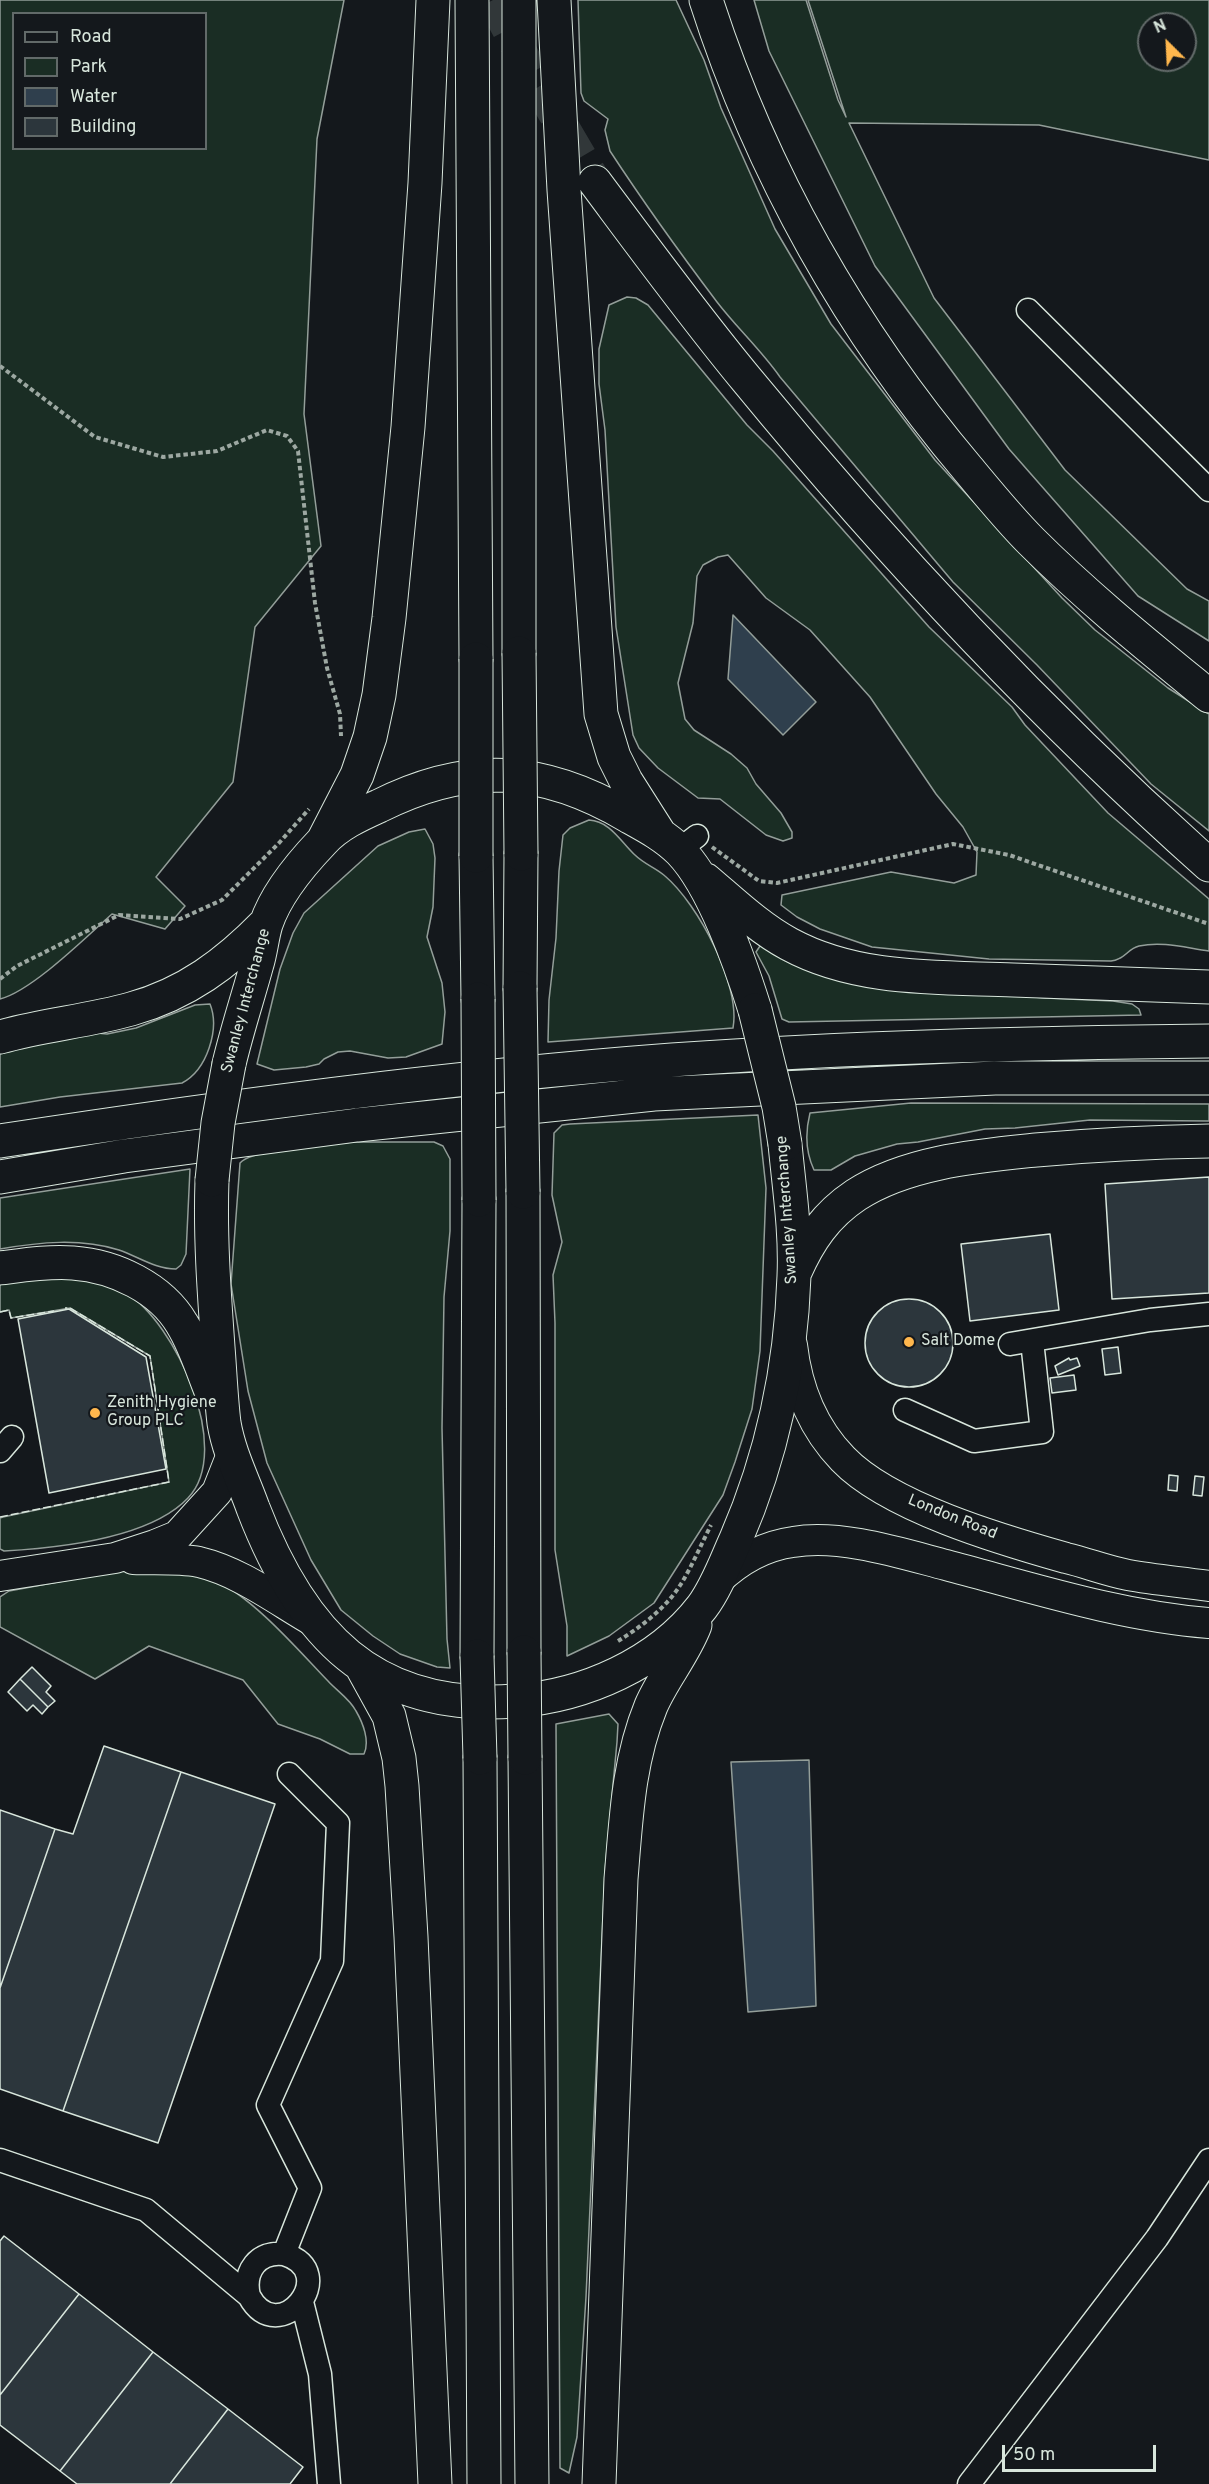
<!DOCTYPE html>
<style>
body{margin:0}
#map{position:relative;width:1209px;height:2484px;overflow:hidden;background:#14181c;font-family:Overpass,sans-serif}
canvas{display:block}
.legend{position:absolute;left:12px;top:12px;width:195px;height:138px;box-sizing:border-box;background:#14181c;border:2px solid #626a69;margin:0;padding:8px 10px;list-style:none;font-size:18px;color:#d8e6dc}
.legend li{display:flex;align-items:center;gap:12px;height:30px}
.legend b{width:30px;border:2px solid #626a69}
.north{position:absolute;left:1137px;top:12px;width:60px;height:60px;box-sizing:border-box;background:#14181c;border:2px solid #626a69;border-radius:50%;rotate:336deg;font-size:16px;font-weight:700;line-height:24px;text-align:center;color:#d8e6dc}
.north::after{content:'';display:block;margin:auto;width:21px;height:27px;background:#ffb74d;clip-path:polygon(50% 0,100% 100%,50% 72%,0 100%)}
.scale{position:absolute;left:1002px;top:2445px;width:154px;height:27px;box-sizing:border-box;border:3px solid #d8e6dc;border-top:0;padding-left:8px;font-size:18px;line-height:21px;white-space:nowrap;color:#d8e6dc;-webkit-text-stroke:4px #14181c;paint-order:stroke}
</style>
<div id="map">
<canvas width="1209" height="2484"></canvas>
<ul class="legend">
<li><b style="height:8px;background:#14181c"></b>Road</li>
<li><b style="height:16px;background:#1a2d24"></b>Park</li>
<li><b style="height:16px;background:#2f3f4d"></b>Water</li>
<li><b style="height:16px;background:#2c363c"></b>Building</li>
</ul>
<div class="north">N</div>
<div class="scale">50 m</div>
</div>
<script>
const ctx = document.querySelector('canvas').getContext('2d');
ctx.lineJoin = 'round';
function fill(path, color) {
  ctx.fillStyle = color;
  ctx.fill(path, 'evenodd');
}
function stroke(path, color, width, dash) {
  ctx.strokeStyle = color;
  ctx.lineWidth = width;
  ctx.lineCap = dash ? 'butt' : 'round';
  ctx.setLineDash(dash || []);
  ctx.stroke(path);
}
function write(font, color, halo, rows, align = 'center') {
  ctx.font = font + ' Overpass,sans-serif';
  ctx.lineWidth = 4.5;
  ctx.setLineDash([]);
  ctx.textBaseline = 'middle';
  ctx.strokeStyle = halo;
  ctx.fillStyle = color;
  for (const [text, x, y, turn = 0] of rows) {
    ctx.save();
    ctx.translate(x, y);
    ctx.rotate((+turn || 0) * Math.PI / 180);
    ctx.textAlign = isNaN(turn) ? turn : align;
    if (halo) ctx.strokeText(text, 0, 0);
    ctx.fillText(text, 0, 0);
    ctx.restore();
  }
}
const green = new Path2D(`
 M0 0H344L317 139 304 414 321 546 255 627 233 782 156 877 185 906 165 929 112 914C86 937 32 991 0 999ZM14 14H206V148H14Z
 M578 0H676L704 60 721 108 775 229 831 324 935 460 1062 598 1095 630 1143 668 1168 688 1209 714V831L1151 784 1037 665 953 582 780 377C761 350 737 328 717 302 680 253 644 203 610 151L605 130 608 119 584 101 581 93Z
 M754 0H806L838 100 846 117 808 0H1209V160L1039 125 849 123 934 298 1065 470 1187 589 1209 601V641L1138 596 1009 449 875 266 769 51ZM1149 24H1185V60H1149Z
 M627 297 636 298 648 305 747 425 773 451 929 627 1012 707 1025 725 1108 813 1209 899V951C1186 948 1163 941 1139 946 1127 949 1126 959 1111 961L989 959 872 947 820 929 797 917 781 905 782 895 891 872 954 883 976 875 977 852 963 827 936 794 870 697 810 630 766 598 728 555 718 557 703 565 697 576 693 623 678 683 685 719 694 730 731 754 747 768 756 784 781 813 792 832V838L783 841 766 835 720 799 698 798 658 768 639 748 633 735 616 627 605 430 599 384V349L609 305Z
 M589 820C610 821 621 842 635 855 644 864 656 868 665 876 698 904 741 985 733 1028L548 1042 549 1000 556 938 559 871 563 835 570 828Z
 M425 829 433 844 435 858 433 907 427 937 442 983 445 1012 442 1044 406 1057 388 1058 350 1051 338 1052 324 1059 319 1064 306 1067 274 1070 257 1064 280 969 293 933 304 913 378 846 409 832Z
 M760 946 945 989 1045 998 1113 1001 1132 1004 1139 1009 1141 1015 789 1022 782 1019 769 976 756 952Z
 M210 1004C220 1029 207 1070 182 1083L60 1097 0 1107V1054L34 1043 86 1032 107 1034 136 1028 195 1005Z
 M911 1103 1209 1104V1121L1090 1120 1015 1128 985 1129 918 1142 897 1144 855 1156 831 1170H814C805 1151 805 1133 810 1113Z
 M758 1115 766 1188 760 1351 752 1409 735 1462 723 1495 654 1603 609 1636 567 1656V1626L555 1550V1323L553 1275 562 1242 552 1195 554 1133 562 1125 570 1124Z
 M353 1142H434L443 1146 450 1159V1231L444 1297 442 1428 447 1639 450 1668 437 1667 400 1654 373 1636 341 1610 311 1560 267 1463 248 1391 231 1284 240 1163C254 1148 329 1145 353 1142Z
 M190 1169 186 1254 181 1265 176 1269C155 1269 139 1257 119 1250 80 1238 40 1242 0 1249V1198Z
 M33 1278C65 1279 98 1277 126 1293 175 1322 234 1450 188 1498 149 1539 58 1548 4 1551L0 1549V1518L3 1517 169 1482 150 1356 70 1308 11 1318 9 1310 0 1312V1283Z
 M123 1570C150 1570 189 1569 214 1580 254 1598 298 1650 328 1681 337 1691 350 1699 356 1711 363 1723 370 1741 364 1754H350L320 1739 278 1724 243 1680 149 1646 95 1679 0 1627V1597L9 1591Z
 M609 1714 618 1724 617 1742 605 1870 586 2297 577 2437 569 2473 560 2468 556 1724Z`);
fill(green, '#1a2d24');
stroke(green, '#939e99', 1.5);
const water = new Path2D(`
 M733 615 816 702 783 735 728 679Z
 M809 1760 816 2006 748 2012 731 1762Z`);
fill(water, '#2f3f4d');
stroke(water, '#939e99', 1.5);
const building = new Path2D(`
 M1209 1177V1293L1112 1299 1105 1184Z
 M1050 1234 1059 1310 970 1321 961 1244Z
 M865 1343a44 44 0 1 1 88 0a44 44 0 1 1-88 0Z
 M69 1309 146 1357 166 1469 49 1493 18 1319Z
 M1118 1347 1121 1373 1105 1375 1102 1349Z
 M1069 1358 1070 1360 1077 1358 1080 1366 1058 1375 1055 1366Z
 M1074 1375 1076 1390 1052 1393 1050 1378Z
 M1169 1475 1178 1476 1177 1491 1168 1490Z
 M1195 1476 1204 1477 1202 1496 1193 1495Z
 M32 1667 51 1686 46 1692 55 1701 48 1707 20 1679Z
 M20 1679 48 1707 42 1714 33 1705 27 1711 8 1692Z
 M104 1746 181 1772 63 2111 0 2089V1988L55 1829 73 1834Z
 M181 1772 275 1804 158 2143 63 2111Z
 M0 1810 55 1829 0 1988Z
 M4 2236 79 2294 0 2395V2241Z
 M79 2294 153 2352 60 2471 0 2425V2395Z
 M153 2352 228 2409 170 2484H77L60 2471Z
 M228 2409 303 2467 290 2484H170Z`);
fill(building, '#2c363c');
stroke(building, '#d8e6dc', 1.5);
stroke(new Path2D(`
 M493 0 538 85 595 182`), '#313739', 33, [33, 16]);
const minor = new Path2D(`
 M1028 310 1209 490
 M679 850 697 836
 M1010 1344 1150 1320 1209 1314
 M905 1410 974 1441 1042 1432 1032 1341
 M0 1451 12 1437
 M0 2160 146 2210 249 2296C279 2351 343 2272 284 2254
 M249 2296C243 2271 258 2251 284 2254L310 2188 268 2105 332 1961 338 1823 289 1774
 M302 2302 320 2374 329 2484
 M969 2484 1157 2238 1209 2160`);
const major = new Path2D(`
 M792 1345C797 1389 812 1427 843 1459 889 1507 1002 1540 1066 1558 1087 1563 1107 1571 1128 1575 1155 1580 1182 1582 1209 1586
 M133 1559C154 1560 178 1558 199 1562 241 1572 278 1601 315 1622
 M0 1576 115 1558 155 1545 177 1536 217 1492 232 1454
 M717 1581C739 1560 763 1546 793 1542 841 1534 900 1553 946 1565 1033 1588 1120 1616 1209 1623`);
const highway = new Path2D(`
 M472 0 476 659
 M519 0V653
 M554 0 564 190 601 714 614 757 626 781 659 833
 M706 0C761 172 852 332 968 469 988 493 1009 519 1031 541 1087 597 1148 646 1209 696
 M595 182C645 249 694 316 747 380 889 553 1042 716 1209 865
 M324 839 357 775 370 737 379 695 389 618 408 427 425 183 433 0
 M476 856 478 999
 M706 880C732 902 759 928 789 944 857 981 938 977 1013 980 1078 982 1144 985 1209 987
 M520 988 521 854
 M0 1037C43 1025 88 1021 131 1009 186 994 227 963 266 923
 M229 1064C237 1030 248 997 257 964 261 951 262 937 266 924 276 894 301 864 322 842 337 825 359 815 379 806 468 761 543 766 628 816 646 826 665 836 680 851 713 885 741 965 755 1010
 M0 1141C223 1107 447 1077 672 1060 851 1047 1030 1043 1209 1041
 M0 1177 124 1156 357 1125 654 1094 995 1078H1209
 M212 1180C210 1236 214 1291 218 1347 220 1372 221 1398 224 1423 229 1453 243 1480 253 1508 301 1633 372 1712 515 1701 584 1696 658 1664 702 1607 717 1587 726 1561 736 1539 772 1456 791 1365 794 1276 796 1232 789 1187 785 1144
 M523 1192 524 1652
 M0 1268C24 1265 49 1261 73 1263 115 1266 161 1288 182 1324 195 1345 202 1369 211 1391
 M795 1272C809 1240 826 1215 856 1195 907 1162 977 1156 1036 1150 1094 1145 1151 1142 1209 1141
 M477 1656 479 1200
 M362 1667 389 1716 399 1758 402 1786 411 1937 435 2484
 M480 1758 484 2484
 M525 1758 532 2484
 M599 2484 621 1879C626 1820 628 1762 651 1706 663 1678 684 1654 695 1625`);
stroke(minor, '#d8e6dc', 25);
stroke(major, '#d8e6dc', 32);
stroke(highway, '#d8e6dc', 35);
stroke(new Path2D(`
 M0 366 95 437 163 457 217 451 267 430 287 436 298 451 315 603 327 668 340 714 341 736
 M712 847 759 881 777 883 953 844 1009 855 1209 924
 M0 979 17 966 119 915 180 919 222 900 279 843 309 809
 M618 1641C641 1627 666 1608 681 1584 692 1566 701 1545 711 1525`), '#9da8a2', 4, [4.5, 3]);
stroke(minor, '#14181c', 22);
stroke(major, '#14181c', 30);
stroke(highway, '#14181c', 33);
const highwayBridge = new Path2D(`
 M519 653 521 854
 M476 659V856
 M520 988 523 1192
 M478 999 479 1200
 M755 1010 779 1107 785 1144
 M212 1180 218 1123 229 1064
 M524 1652 525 1758
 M477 1656 480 1758`);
stroke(highwayBridge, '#d8e6dc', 35, []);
stroke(highwayBridge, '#14181c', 33);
stroke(new Path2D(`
 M0 1312 9 1310 11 1318 54 1311
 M0 1517 169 1482 150 1356 70 1308H65`), '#d8e6dc', 1.5, [8, 3]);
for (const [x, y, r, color] of [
 [909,1342,6,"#ffb74d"],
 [95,1413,6,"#ffb74d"]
]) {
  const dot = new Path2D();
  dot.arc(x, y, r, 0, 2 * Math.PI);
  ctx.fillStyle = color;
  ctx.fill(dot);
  stroke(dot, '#14181c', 2);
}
write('16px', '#d8e6dc', '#14181c', [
 ["Swanley Interchange",247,1001,-75],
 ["Swanley Interchange",788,1210,-94],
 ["London Road",952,1518,22]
]);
write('16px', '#d8e6dc', '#14181c', [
 ["Salt Dome",921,1342],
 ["Zenith Hygiene",107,1404],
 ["Group PLC",107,1422]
], 'left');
</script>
